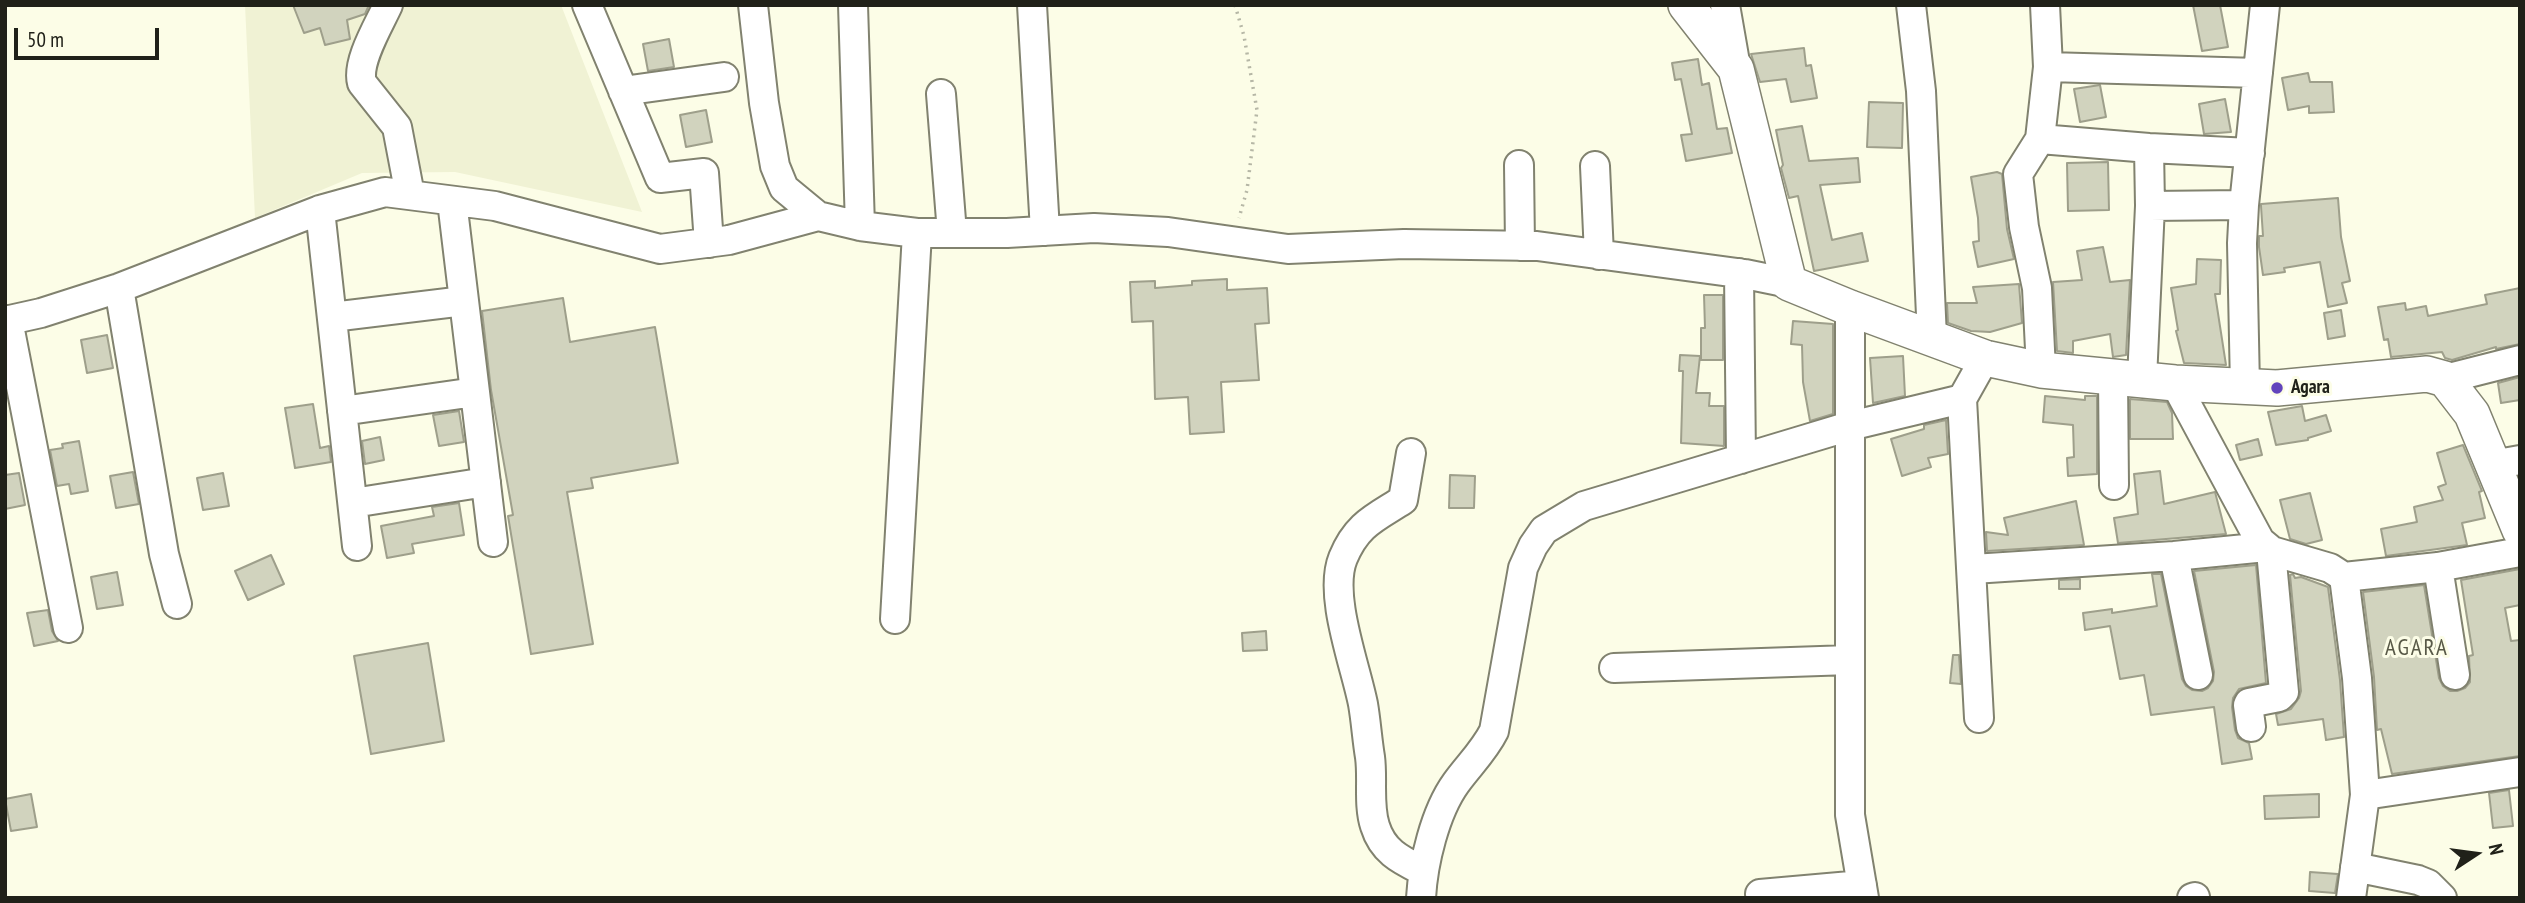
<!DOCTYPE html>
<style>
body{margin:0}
#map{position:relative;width:2525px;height:903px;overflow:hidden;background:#fcfde7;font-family:"PT Sans Narrow",sans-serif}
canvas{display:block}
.frame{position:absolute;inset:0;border:7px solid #202119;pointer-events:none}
.north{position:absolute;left:2441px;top:819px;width:70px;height:70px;-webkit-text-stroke:5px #fcfde7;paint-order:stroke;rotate:77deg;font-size:19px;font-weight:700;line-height:28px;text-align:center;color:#202119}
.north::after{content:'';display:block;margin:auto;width:24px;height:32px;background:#202119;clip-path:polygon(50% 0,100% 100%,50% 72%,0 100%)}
.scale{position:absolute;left:14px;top:28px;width:145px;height:32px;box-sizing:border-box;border:4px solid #202119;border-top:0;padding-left:9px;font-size:21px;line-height:24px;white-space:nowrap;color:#202119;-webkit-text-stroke:5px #fcfde7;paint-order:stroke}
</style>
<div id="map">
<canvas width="2525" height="903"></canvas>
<div class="frame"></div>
<div class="north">N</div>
<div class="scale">50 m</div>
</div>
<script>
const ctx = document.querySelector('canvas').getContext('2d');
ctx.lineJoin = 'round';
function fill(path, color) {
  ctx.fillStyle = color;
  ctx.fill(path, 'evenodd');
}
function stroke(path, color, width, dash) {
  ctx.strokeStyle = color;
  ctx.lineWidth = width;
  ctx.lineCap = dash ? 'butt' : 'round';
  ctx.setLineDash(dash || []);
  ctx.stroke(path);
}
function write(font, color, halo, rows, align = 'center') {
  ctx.font = font + ' "PT Sans Narrow",sans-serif';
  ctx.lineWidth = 6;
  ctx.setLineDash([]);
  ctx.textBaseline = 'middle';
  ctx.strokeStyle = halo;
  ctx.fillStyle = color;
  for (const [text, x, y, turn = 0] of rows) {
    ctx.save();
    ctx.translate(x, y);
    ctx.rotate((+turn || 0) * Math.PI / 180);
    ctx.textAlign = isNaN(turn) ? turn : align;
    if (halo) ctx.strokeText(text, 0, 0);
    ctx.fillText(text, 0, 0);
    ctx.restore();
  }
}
fill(new Path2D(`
 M245 5H561L642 212 455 172 362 173 255 218Z`), '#f0f2d4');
const building = new Path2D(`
 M293 5H369L365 14 347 20 350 39 325 45 320 28 304 33Z
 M2193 5H2220L2228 47 2202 51Z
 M669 39 674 67 648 71 643 44Z
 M1804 48 1806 66 1811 65 1817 98 1791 102 1786 79 1760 82 1751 54Z
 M1698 59 1702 85 1709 83 1717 129 1727 128 1732 153 1686 161 1681 135 1692 134 1681 79 1675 80 1672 63Z
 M2308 73 2310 82H2332L2334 112 2309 113V106L2288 110 2282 78Z
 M2100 85 2106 117 2080 122 2074 89Z
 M2225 99 2231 132 2204 134 2199 104Z
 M1869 102 1903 103 1902 148 1867 147Z
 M706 110 712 142 686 147 680 115Z
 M1802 126 1809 161 1858 158 1860 182 1820 185 1832 240 1862 233 1868 261 1814 271 1798 196 1789 198 1781 168 1783 165 1776 130Z
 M2108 162 2109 210 2068 211 2067 163Z
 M1997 172 2002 174 2007 229 2014 259 1978 267 1973 242 1979 241 1978 218 1971 177Z
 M2338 198 2341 237 2350 281 2342 283 2347 303 2328 307 2320 262 2284 268 2285 272 2263 275 2259 247V236H2263L2261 206V204Z
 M2103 247 2110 282 2130 280 2126 355 2113 357 2110 334 2073 341V353L2057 351 2053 282 2082 280 2077 251Z
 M2197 259 2221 260 2220 294H2215L2226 365 2184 363 2176 331 2178 330 2171 288 2196 284Z
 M1227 279V290L1267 288 1269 323 1255 324 1259 380 1221 382 1224 432 1190 434 1188 397 1155 399 1153 321 1132 322 1130 282 1155 281V288L1192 285V281Z
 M2019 284 2022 323 1990 332 1971 331 1948 323 1947 303H1977L1973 287Z
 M2520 288V344L2496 349V347L2452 360 2445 358 2442 352 2391 357 2388 339 2384 340 2378 307 2405 303 2406 310 2426 306 2428 316 2487 304 2485 295Z
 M1704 295H1723V360H1701V328H1705Z
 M563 298 570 342 655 327 678 463 591 478 593 488 567 492 593 644 531 654 508 516 513 515 491 390 482 311Z
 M2341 310 2345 336 2328 339 2324 313Z
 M1793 321 1833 324V414L1810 421 1803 382 1802 345 1791 344Z
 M107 335 113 368 87 373 81 340Z
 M1680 355 1700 356 1696 393H1710L1709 406H1724V446L1681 443 1683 371H1679Z
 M1903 356 1905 396 1873 403 1870 358Z
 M2520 377V400L2501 403 2498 383Z
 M2045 396 2085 400V396H2097V474L2068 476 2067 458 2074 457 2073 425 2043 422Z
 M2130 399 2167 402 2172 413 2173 439H2130Z
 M313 404 320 448 329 446 331 462 295 468 285 408Z
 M2302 406 2305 421 2326 415 2331 431 2308 438V440L2276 445 2268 412Z
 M459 411 464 442 439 446 433 415Z
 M1946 420 1948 454 1928 458 1931 467 1902 476 1891 439 1924 429V425Z
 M380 437 384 460 365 464 362 441Z
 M2258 439 2262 455 2240 460 2236 445Z
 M79 441 88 491 71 494 69 484 57 486 50 450 63 448 62 444Z
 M2463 445 2482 491 2479 492 2485 518 2462 523 2467 545 2386 556 2381 529 2417 522 2414 507 2443 500 2438 487 2446 484 2437 453Z
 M2160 471 2164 504 2215 492 2226 534 2118 543 2114 518 2138 514 2134 474Z
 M133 472 139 504 116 508 110 476Z
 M19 473 25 505 5 509V475Z
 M223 473 229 506 203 510 197 478Z
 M1450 475 1475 476 1474 508H1449Z
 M2310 493 2322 540 2306 544 2290 539 2280 500Z
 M2076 501 2084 545 1987 551 1986 532 2008 535 2004 518Z
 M459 503 464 535 412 544 414 553 387 558 381 526 434 516 432 507Z
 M271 555 284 584 248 600 235 571Z
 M2256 565 2266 683 2239 689 2233 698 2232 707 2235 730 2238 738 2249 743 2252 759 2222 764 2214 707 2151 715 2144 675 2120 679 2110 626 2085 630 2083 613 2112 609V613L2157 606 2152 574H2161L2182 679 2186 686 2192 690 2202 691 2208 688 2213 681 2214 672 2194 571Z
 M2520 569V605L2505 608 2511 641 2520 640V756L2392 774 2381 729 2377 730 2374 677 2363 592 2424 585 2439 678 2443 686 2450 691H2457L2465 688 2470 682 2469 656 2473 655 2461 580Z
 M117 572 123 605 97 609 91 577Z
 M2293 574 2295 578 2301 577 2328 587 2340 680 2344 737 2326 740 2323 719 2278 725 2276 714 2291 709 2299 698 2301 691 2290 575Z
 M2080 579V589H2059V580Z
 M48 610 52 631 58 641 34 646 27 613Z
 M1266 631 1267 650 1243 651 1242 633Z
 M428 643 444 741 371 754 354 656Z
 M1953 655H1959L1961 684 1950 683Z
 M2509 790 2513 826 2493 828 2489 793Z
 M31 794 37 827 11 831 5 799Z
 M2319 794V817L2265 819 2264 796Z
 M2310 872 2338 874 2335 893 2309 891Z`);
fill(building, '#d1d3be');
stroke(building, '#9e9f8b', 2);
const minor = new Path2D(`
 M388 5C379 25 356 62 362 83L397 127 410 195
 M587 5 660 178 704 173 709 243
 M753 5 764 103 775 166 784 188 818 216
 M853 5 860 226
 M1032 5 1045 231
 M1725 5 1736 68
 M1911 5 1921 91 1932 338
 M2045 5 2048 67 2258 73
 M2048 67 2040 139 2149 148 2250 153
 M623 91 724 77
 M941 94 952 233
 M2040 139 2018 174 2024 227 2037 288 2041 370
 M1519 165 1520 246
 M1595 166 1599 255
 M452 201 493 542
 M2150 206 2244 205
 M320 210 357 546
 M1739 273 1741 459
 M119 288 164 554 177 604
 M1850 308V815L1864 898
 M332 317 464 301
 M8 320 68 628
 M5 321 41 313 119 288 320 210 385 192 495 206 660 249 729 240 818 216 860 226 917 233H1007L1094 228 1168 232 1288 249 1404 244 1537 246 1745 274 1789 283
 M2113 378 2114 485
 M2142 379 2150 206 2149 148
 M2445 379 2520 360
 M2175 383 2260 541 2272 551 2330 568 2344 577 2438 567 2520 552
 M2245 387 2242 243 2244 205 2265 5
 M1962 399 1979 718
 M342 411 475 392
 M1411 453 1403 500C1375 518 1357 524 1343 558 1328 595 1355 664 1363 704 1366 721 1367 739 1370 757 1373 779 1368 805 1375 826 1383 852 1401 860 1423 871
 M2492 465 2520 460
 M353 503 486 482
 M2174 556 2198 675
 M2438 567 2455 675
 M1973 569 2174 556 2266 547
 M2344 577 2357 678 2365 795 2351 898
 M895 619 917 233
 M1614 668 1850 660
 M2251 727 2248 705 2249 703 2279 697 2284 692 2271 551
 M2365 795 2520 772
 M2355 867 2418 880 2428 884 2442 898
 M1760 894 1862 885
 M1421 898C1423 863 1435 812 1456 783 1469 765 1484 751 1494 731L1523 568 1533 546 1544 530 1584 506 1850 426 1962 399 1985 358
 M2192 898 2195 897`);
const major = new Path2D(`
 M1686 5 1736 69 1789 283 1850 308 1985 358 2041 370 2175 383 2277 388 2427 374 2445 379 2472 414 2520 530`);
stroke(minor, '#81826f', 32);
stroke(major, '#81826f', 38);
stroke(new Path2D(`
 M1235 5 1244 36 1257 110 1247 190 1239 218`), '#b6b7a6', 3.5, [2, 5]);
stroke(minor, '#fff', 28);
stroke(major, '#fff', 35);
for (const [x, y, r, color] of [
 [2277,388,7,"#6244bc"]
]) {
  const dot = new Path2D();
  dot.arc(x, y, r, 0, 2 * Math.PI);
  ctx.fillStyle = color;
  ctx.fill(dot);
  stroke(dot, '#fcfde7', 2.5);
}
write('bold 19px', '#202119', '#fcfde7', [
 ["Agara",2291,388]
], 'left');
ctx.letterSpacing = '2px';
write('23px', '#585947', '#fcfde7', [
 ["AGARA",2417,648]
]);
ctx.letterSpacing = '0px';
</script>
